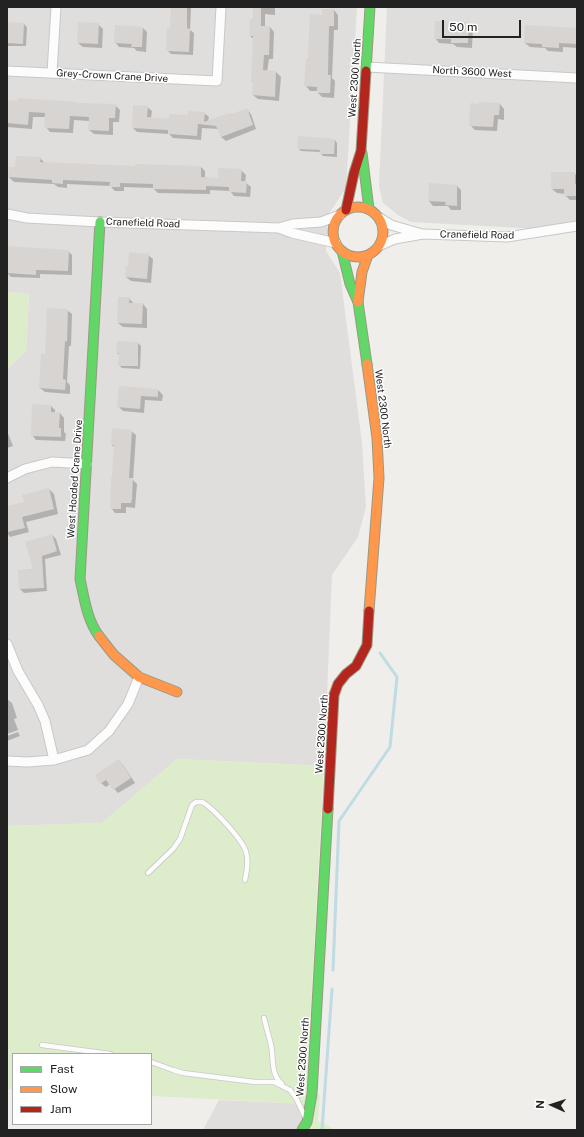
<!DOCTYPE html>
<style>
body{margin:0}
#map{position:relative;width:584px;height:1137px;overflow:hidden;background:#f0eeeb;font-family:"Public Sans",sans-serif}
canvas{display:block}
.frame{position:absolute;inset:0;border:8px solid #222;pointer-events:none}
.legend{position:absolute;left:12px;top:1053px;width:140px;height:72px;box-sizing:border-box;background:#fff;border:1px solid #a7a7a7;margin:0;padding:5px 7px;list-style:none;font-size:12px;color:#222}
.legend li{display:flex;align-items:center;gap:8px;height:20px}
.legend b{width:20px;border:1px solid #a7a7a7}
.north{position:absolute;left:532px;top:1085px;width:40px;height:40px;-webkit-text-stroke:3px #fff;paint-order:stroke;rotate:273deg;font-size:11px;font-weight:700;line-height:16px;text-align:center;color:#222}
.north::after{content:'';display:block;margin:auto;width:14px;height:18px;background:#222;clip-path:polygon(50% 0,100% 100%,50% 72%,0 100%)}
.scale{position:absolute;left:442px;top:20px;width:79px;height:18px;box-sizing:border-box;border:2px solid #222;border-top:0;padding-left:5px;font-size:12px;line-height:14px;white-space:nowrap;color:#222;-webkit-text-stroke:3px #fff;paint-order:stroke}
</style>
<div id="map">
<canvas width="584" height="1137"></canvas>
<div class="frame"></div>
<ul class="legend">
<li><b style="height:5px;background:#63d668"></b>Fast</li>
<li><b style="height:5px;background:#ff974d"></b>Slow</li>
<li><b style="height:5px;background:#b3261e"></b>Jam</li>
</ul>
<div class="north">N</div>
<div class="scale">50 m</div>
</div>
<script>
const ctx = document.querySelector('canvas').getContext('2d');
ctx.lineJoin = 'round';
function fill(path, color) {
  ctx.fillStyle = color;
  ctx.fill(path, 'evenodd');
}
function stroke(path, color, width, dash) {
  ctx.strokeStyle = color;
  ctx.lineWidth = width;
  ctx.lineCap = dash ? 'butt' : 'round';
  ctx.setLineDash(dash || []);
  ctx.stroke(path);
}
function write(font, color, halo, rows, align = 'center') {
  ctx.font = font + ' "Public Sans",sans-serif';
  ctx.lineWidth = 3;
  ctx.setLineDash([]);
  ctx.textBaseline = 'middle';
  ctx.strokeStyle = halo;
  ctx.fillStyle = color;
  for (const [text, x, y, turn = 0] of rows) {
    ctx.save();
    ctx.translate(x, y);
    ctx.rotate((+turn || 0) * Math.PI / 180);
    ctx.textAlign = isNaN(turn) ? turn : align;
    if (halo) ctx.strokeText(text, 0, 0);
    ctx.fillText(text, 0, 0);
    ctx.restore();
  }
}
fill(new Path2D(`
 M7 7H357L346 188 328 215 326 251 340 273 362 443 366 507 358 537 332 575 324 766 177 759 102 823 7 826V369L26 350 29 294 7 292Z
 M387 7H577V231L411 222 398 215 383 203 379 186Z
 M219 1100 306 1104 299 1130H203Z`), '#dfdedc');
fill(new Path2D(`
 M7 292 29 293 26 350 7 369Z
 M177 759 324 766 306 1094 320 1095 318 1121 336 1130H299L306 1104 151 1096V1054H13V1090L7 1089V826L102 823Z`), '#ddeccb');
fill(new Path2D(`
 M8 7H24V8H9Z
 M172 7H195L191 8 190 30 194 33 193 55 171 54 167 50 171 29Z
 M254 7H275V15L265 14V27H270L274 32 273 59H269L267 72H276L281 77 279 101 258 99 253 95 254 83 252 81 254 39 250 36 254 20Z
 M334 10 338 15V30H334L332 78 335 81 334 98 322 97 318 93V91H310L306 86 309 59 323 16Z
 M7 23 24 24 27 27 26 46H7Z
 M468 23 473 28 472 48 457 47 453 44 439 43 435 38Z
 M98 24 103 29 102 48 83 47 78 43Z
 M143 28 147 32 146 52 137 51 134 48 119 47 115 42Z
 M577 28V48L563 47V52L548 51 545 48 530 47 525 43Z
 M7 101 115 105 120 110 119 122H113V135L94 134 89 130V121L74 120 73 133 50 132 46 127V117H33L32 129 7 127Z
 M500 104 504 109V120L498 119 497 131 475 130 470 125Z
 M147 107 152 111 151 118 170 120 204 113 209 117 208 121 247 110 251 114 256 129 226 141 221 137 219 129 202 128 201 140 173 138 169 134 137 132 133 128Z
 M335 140 337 143V157L323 156 320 152 301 151 298 148Z
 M40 158 45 163 136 167H201L205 171V178L218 179 241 170 246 175 245 182 251 187 250 197 234 196 230 191 210 190V194L158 193 153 188 124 187V191H115L110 186 67 184V188L58 187 54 184 14 182 9 177 16 168Z
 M574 173 577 176V200H570L565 195V194L557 193 552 189Z
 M457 186 461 190V210H451L448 206H433L429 201Z
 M7 248 68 251 72 255V275L40 274V278L11 277 7 273Z
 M148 255 153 259 151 283 131 281 126 277Z
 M129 298 134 304H143L147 309V328L123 327 118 323Z
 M67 310 72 314 71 346H69L67 382 70 385V394L45 392 40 388 46 355Z
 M138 343 141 346 140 369 122 368 119 365 120 355 117 353Z
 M120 387 158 390 163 395 162 401 145 400 144 413 123 411 118 406Z
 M51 406 55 410V413H60L64 418V432L66 434 65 441 36 440 32 435Z
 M7 431 13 446 7 448Z
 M131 431 136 435 133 480 137 484 135 508 126 507V513H115L111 508 115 448 112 445Z
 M49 489 54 494 58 514 26 522 29 532 10 537 7 533V507L25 503Z
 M52 535 56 539 61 555 45 559 47 591 24 593 20 589 19 571 34 569Z
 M7 699 12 703 17 718 14 719 18 730 7 734Z
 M18 732 20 736 7 741V736Z
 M119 761 123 765 135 783 118 793 110 784 106 787 101 783Z`), '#0003');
stroke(new Path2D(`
 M333 970 339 821 390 747 397 677 380 653
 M322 1130 332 989`), '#bfdbe3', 3);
fill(new Path2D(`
 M171 7H187V28L190 29 189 52 166 51 167 28H170Z
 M253 7H261V26H270L269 55H264L263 70 276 71 275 97 252 95 253 81H251L253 36H249L250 19H253Z
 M322 9H334V26H329L328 75H331L330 93H317V87L304 86 306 58H308L310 14 322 15Z
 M435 21 469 22 468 43H451V39H434Z
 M7 22 24 23 23 44 7 43Z
 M78 22 99 23 98 44 77 43Z
 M115 25 143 27 142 47H131L132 44 114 43Z
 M525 25 577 28V44L559 43V48L542 47V44L524 43Z
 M18 98 77 102V103L116 104 115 118H109V131L88 130 89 117 70 116 69 129 44 128 45 113 29 112 28 125 7 123V100L17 101Z
 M479 102 500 103 499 115H494L493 127 469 126 470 103 479 104Z
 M133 105 148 106 147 117 169 119V114L188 115V111L205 112 204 122 229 113 230 115 247 108 253 125 221 137 216 126 198 124 197 136 168 134V130L132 128Z
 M298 136 335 139 334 154H319L320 150 297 149Z
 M16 156 41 157 40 162 135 166V164L201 166V177L218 178V168L242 169 241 181H247L246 193 229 192V187L206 186V190L153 189V184L120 183V187H109L110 182 63 180V184L52 183V180L8 177 9 167H15Z
 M551 172H575V184H577V196H564V189H551Z
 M429 183 457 185V206L445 205 446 202 428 201Z
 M7 246 69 250 68 271 36 270V275L7 273Z
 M129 252 149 254 147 279 125 277 126 266H128Z
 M118 297H130L129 303H143L142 324 117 323Z
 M47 308 68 309 67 342 65 341 63 379 66 380 65 390 39 388 41 354H45Z
 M117 341 138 342V366H118L119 353H116Z
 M119 386 158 389V397L141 396 140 409 117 407Z
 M32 404 51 405V412H60L59 428H61V437L31 436Z
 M112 428 132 430 129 478H133L132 499 131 503H121V509H110L111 478H112L114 445H111Z
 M49 488 54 509 22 517 25 528 7 532V506L24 502 22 495Z
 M52 534 57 551 42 556 44 588 19 589 18 570 33 569 25 542Z
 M119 759 131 778 113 790 106 780 100 784 95 775Z`), '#d7d4d2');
const lane = new Path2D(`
 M148 873 173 849 180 839 192 805 196 802H202C213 808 243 840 246 852 249 861 247 871 245 880
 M264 1018C266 1027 269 1036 271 1045 274 1059 270 1073 282 1084
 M42 1045 110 1054
 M151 1062 173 1070 183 1073 255 1082H274L290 1090 296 1098 305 1117`);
const street = new Path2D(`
 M367 67 577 78
 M7 71 217 81 221 7
 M52 73 56 7
 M7 214 27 218 100 222 279 228 292 233 336 243
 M380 218 391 225 422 234
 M279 228 293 224 321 222 340 215
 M379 246 395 239 423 234 507 237 577 226
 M7 478 25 469 52 462 87 464
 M7 644 18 671 38 705 45 721 54 760
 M7 761 27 762 54 760 88 750 109 731 128 704 139 677`);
const fast = new Path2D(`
 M366 71 370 7
 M362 153 369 209
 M342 251 350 284 358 302 367 364
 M99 636C87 620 84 597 80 579L100 222
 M302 1130 307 1122 312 1094 328 809`);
const slow = new Path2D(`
 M333 232a25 25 0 1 1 50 0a25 25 0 1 1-50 0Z
 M358 302 362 272 368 255
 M367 364 377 438 379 478 369 611
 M99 636 114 655 139 677 177 692`);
const jam = new Path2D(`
 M346 210 354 173 361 151 366 71
 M328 809 334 695 338 684 346 674 356 666 367 645 369 611`);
stroke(lane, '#c9c8c7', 6);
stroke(street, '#c9c8c7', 11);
stroke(fast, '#999a82', 11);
stroke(slow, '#999a82', 11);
stroke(jam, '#999a82', 11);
stroke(lane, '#fdfcfc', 4.5);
stroke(street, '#fdfcfc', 9);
stroke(fast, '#63d668', 9);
stroke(slow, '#ff974d', 9);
stroke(jam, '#b3261e', 9);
write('10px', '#222', '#fff', [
 ["North 3600 West",472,72,3],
 ["Grey-Crown Crane Drive",112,76,3],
 ["West 2300 North",355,78,-86],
 ["Cranefield Road",143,223,2],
 ["Cranefield Road",477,235,1],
 ["West 2300 North",383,409,83],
 ["West Hooded Crane Drive",75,479,-86],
 ["West 2300 North",322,734,-86],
 ["West 2300 North",303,1057,-86]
]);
</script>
